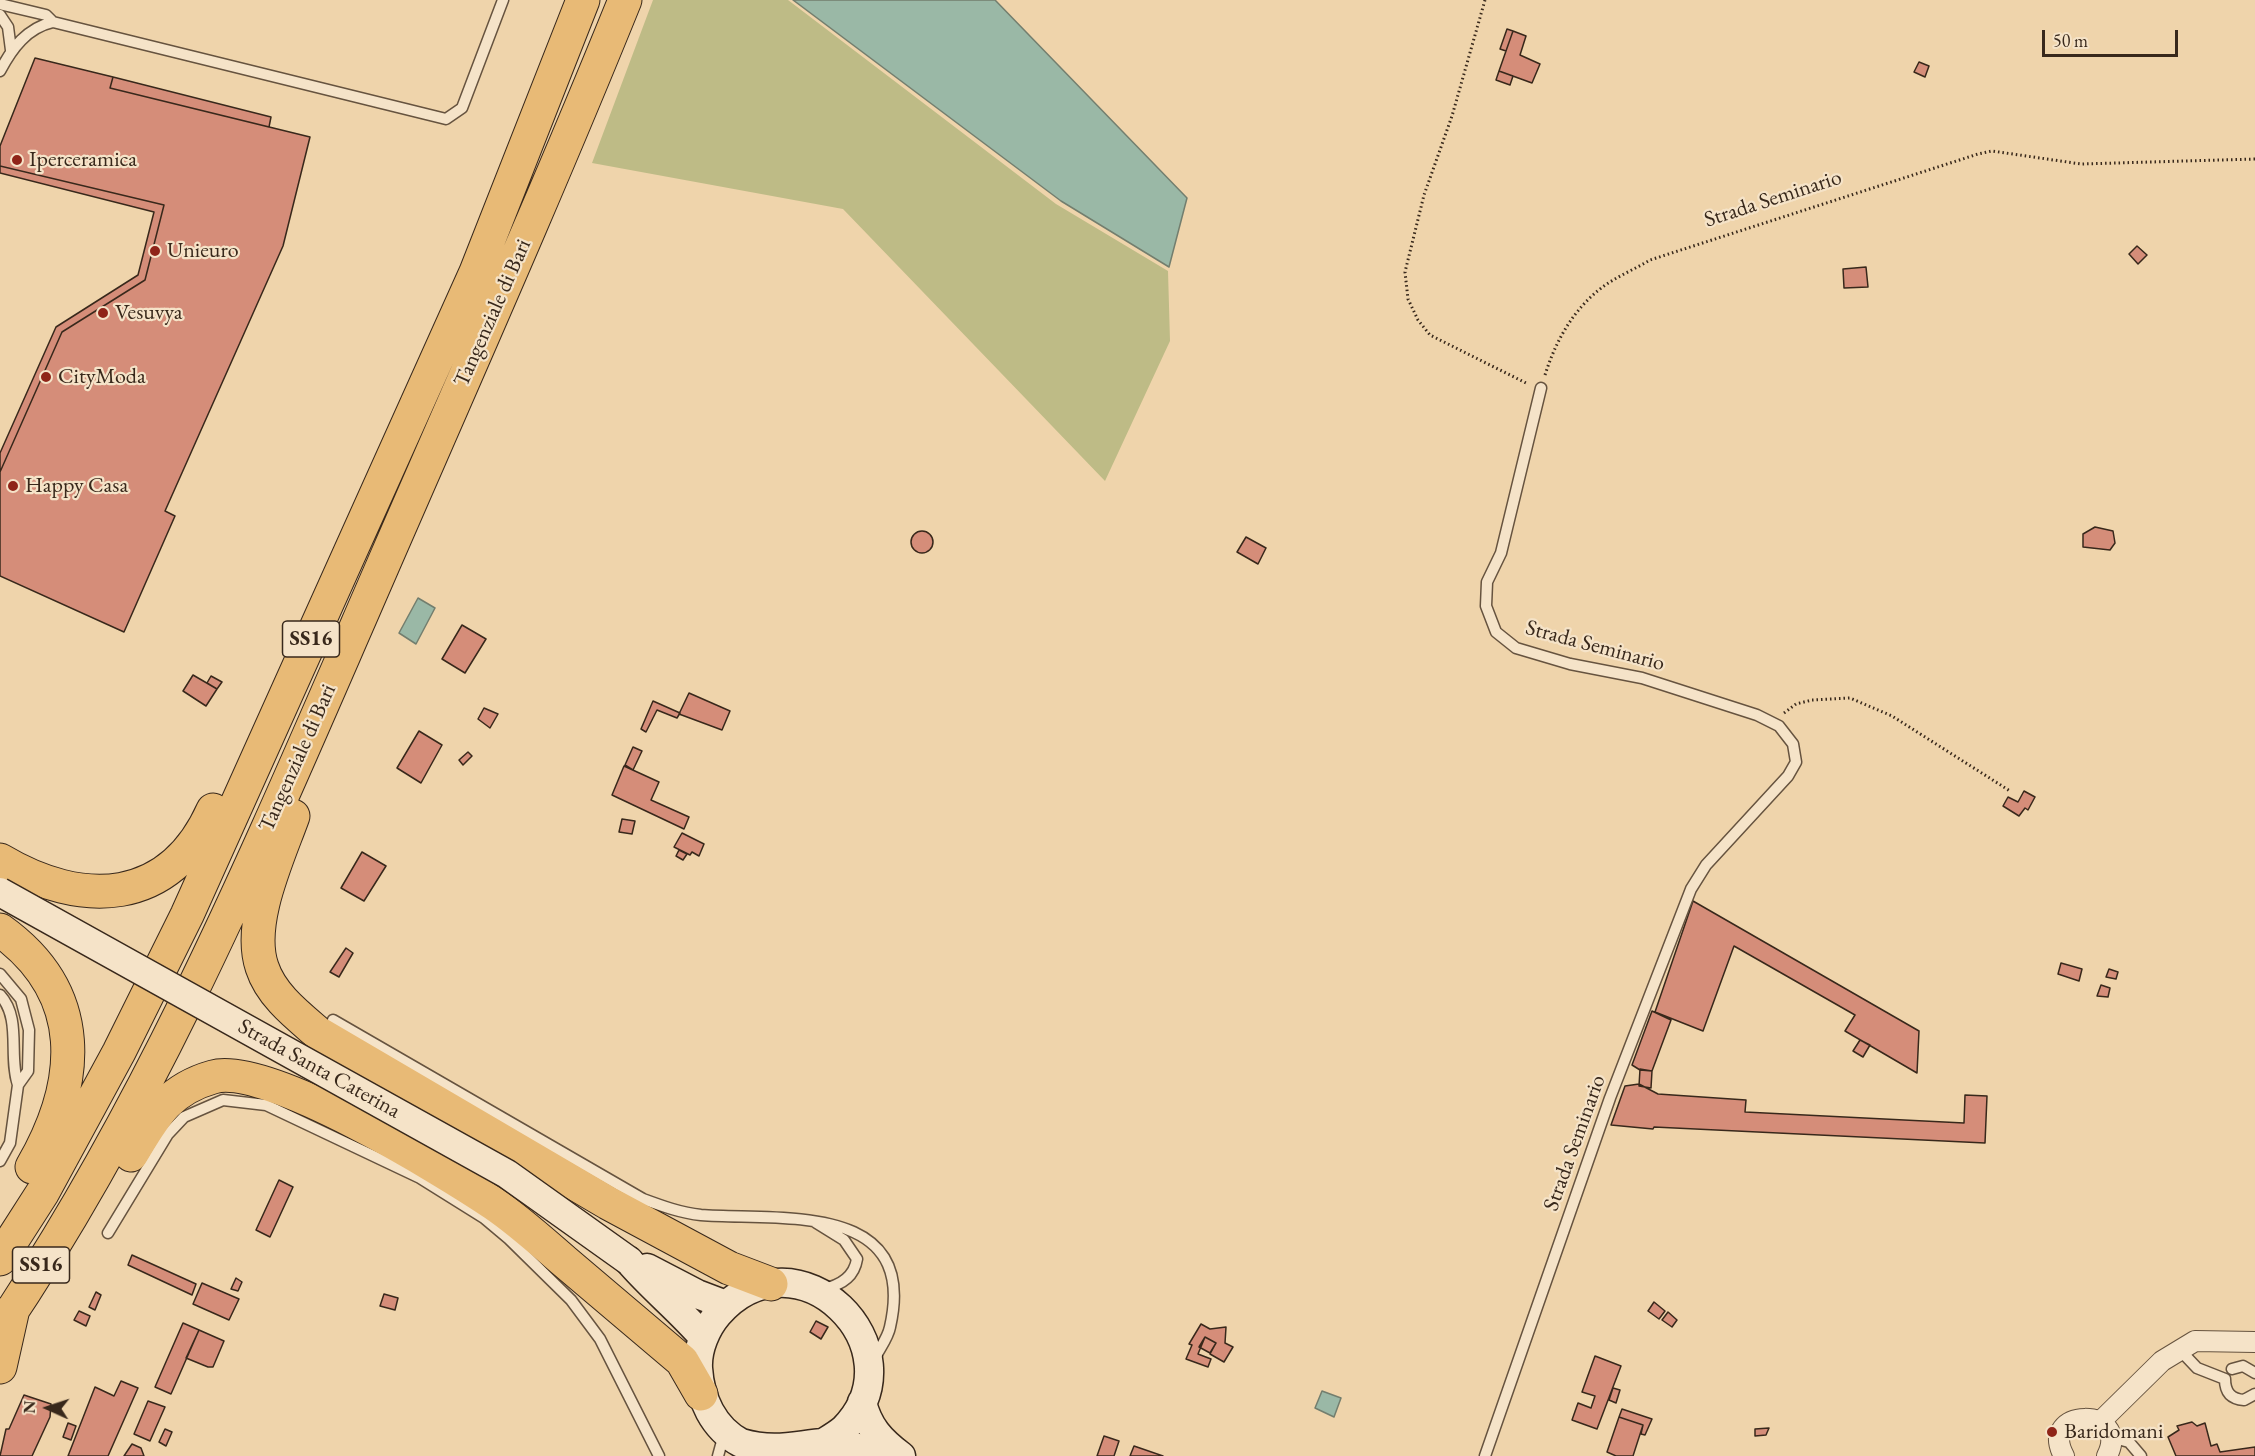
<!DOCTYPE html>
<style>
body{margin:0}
#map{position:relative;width:2255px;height:1456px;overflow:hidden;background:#efd4ab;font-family:"EB Garamond",serif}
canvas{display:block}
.north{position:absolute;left:18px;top:1378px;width:60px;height:60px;-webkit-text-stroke:4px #f5e3c8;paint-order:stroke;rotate:273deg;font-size:16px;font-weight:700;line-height:24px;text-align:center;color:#38281b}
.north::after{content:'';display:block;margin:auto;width:21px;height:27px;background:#38281b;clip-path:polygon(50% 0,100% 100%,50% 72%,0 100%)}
.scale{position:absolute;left:2042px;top:30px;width:136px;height:27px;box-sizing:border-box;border:3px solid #38281b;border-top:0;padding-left:8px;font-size:18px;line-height:21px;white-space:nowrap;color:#38281b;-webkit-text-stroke:4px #f5e3c8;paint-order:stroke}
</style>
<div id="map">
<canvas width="2255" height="1456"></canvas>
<div class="north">N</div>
<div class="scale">50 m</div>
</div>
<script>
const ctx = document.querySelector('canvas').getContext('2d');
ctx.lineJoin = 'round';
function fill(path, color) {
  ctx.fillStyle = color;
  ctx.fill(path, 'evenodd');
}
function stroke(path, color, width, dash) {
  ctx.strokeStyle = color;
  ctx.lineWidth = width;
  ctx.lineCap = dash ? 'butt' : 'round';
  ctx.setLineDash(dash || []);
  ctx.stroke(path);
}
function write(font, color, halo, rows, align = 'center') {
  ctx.font = font + ' "EB Garamond",serif';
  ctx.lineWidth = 4.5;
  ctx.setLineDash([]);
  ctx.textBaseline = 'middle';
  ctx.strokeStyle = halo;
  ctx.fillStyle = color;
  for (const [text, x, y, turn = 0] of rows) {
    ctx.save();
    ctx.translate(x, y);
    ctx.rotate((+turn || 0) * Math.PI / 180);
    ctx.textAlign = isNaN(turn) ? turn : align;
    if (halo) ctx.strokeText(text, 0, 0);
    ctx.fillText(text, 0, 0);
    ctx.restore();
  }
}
fill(new Path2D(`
 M653 0H788L1056 204 1168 271 1170 341 1105 481 843 209 592 163Z`), '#bebb86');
const water = new Path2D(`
 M793 0H995L1187 198 1169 267 1061 201Z
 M418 598 435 608 416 644 399 633Z
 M1322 1391 1341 1398 1334 1417 1315 1408Z`);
fill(water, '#9ab8a6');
stroke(water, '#737e6e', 1.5);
const building = new Path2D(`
 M1507 29 1513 31 1506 51 1500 49Z
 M1513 31 1526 36 1520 55 1540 64 1532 83 1499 71Z
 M35 58 113 77 110 88 310 137 283 246 165 511 175 516 124 632 0 576V472L62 332 145 280 164 205 0 166V146Z
 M1919 62 1929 66 1925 77 1914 72Z
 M1499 71 1513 76 1510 85 1496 80Z
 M113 77 271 117 269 127 110 88Z
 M0 166 164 205 145 280 62 332 0 472V453L56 327 138 275 154 212 0 173Z
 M2137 246 2147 255 2138 264 2129 254Z
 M1866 267 1868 287 1844 288 1843 269Z
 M2095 527 2113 531 2115 543 2110 550 2083 547V534Z
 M911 542a11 11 0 1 1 22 0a11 11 0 1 1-22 0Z
 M1246 537 1266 548 1258 564 1237 552Z
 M462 625 486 639 465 673 442 659Z
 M193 675 217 689 206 706 183 691Z
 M211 676 222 682 217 689 207 683Z
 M689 693 730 711 722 730 679 714Z
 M653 701 680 713 677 718 657 710 646 732 641 729Z
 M484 708 498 714 490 728 478 719Z
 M419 731 442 745 421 783 397 768Z
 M633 747 642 751 633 770 625 765Z
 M468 752 472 756 463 765 459 760Z
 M624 766 659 782 651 800 689 817 684 829 612 795Z
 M2024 791 2035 797 2028 810 2025 808 2019 816 2003 806 2008 797 2018 802Z
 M622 819 635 821 632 834 619 832Z
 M682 833 704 844 699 856 692 852 690 855 674 847Z
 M679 850 687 854 683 860 676 856Z
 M362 852 386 866 364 901 341 888Z
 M1693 901 1919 1031 1917 1073 1845 1031 1855 1015 1734 946 1703 1031 1655 1012Z
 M346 948 353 953 339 977 330 972Z
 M2061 963 2082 969 2079 981 2058 974Z
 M2109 969 2118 972 2116 979 2106 977Z
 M2101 985 2110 988 2108 997 2097 996Z
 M1652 1011 1671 1020 1652 1071 1640 1070 1632 1065Z
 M1860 1040 1870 1045 1863 1057 1853 1051Z
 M1640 1069 1652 1071 1651 1088 1639 1086Z
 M1639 1084 1658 1094 1746 1100 1745 1112 1964 1123 1965 1095 1987 1096 1985 1143 1654 1127 1653 1129 1611 1125 1625 1086Z
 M279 1180 293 1187 270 1237 256 1230Z
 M132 1255 196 1284 192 1295 128 1265Z
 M236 1278 242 1282 238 1291 231 1289Z
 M202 1283 239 1299 229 1320 193 1304Z
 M96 1292 101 1295 95 1310 89 1307Z
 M384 1294 398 1298 395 1310 380 1306Z
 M1654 1302 1665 1311 1659 1319 1648 1311Z
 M79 1311 90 1316 86 1326 74 1320Z
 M1668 1312 1677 1320 1672 1327 1662 1320Z
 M816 1321 828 1327 821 1339 810 1332Z
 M183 1323 199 1330 171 1394 155 1387Z
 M1201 1324 1210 1329 1226 1327 1225 1343 1233 1347 1224 1362 1210 1354 1216 1343 1205 1337 1198 1354 1211 1359 1208 1367 1186 1359 1192 1345 1189 1344Z
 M199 1330 224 1341 213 1367H208L186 1358Z
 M1205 1337 1216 1343 1210 1353 1199 1347Z
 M1595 1356 1621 1366 1597 1429 1572 1420 1578 1403 1591 1408 1595 1396 1582 1392Z
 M121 1381 138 1388 108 1456H68L95 1387 114 1396Z
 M1613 1388 1620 1390 1616 1403 1609 1400Z
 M24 1395 51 1404 50 1417 32 1456H0L6 1429H9Z
 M148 1401 165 1407 150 1441 134 1434Z
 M1622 1409 1652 1419 1645 1435 1641 1434 1643 1425 1619 1417Z
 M1619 1417 1643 1425 1633 1456H1616L1607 1452Z
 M2192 1422 2197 1426 2205 1423 2211 1446 2217 1444 2220 1452 2255 1447V1456H2176L2168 1437 2179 1430 2177 1426Z
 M68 1423 76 1426 71 1440 63 1437Z
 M1769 1428 1766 1435 1755 1436V1429Z
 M165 1429 172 1432 166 1446 159 1442Z
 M1104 1436 1119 1441 1114 1456H1097Z
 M132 1444 141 1448 144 1456H124Z
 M1134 1446 1163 1456H1130Z`);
fill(building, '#d58d79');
stroke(building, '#38281b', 1.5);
const lane = new Path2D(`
 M0 4 46 15 53 22
 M0 15 8 27 11 50
 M0 71C12 48 27 28 53 22L446 119 462 108 503 0
 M0 974 21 999 29 1030 28 1071 18 1085 10 1143 0 1161
 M0 995C22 1019 8 1056 18 1085
 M333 1020 643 1199C662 1206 681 1213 701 1215 779 1221 919 1200 890 1327 888 1338 879 1349 874 1360
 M815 1222 844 1240 857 1259C854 1278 839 1286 822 1289
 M108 1233 168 1134 184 1117 223 1100 266 1105 420 1178 484 1218 509 1239 571 1300 600 1339 659 1456
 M2179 1349 2197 1368 2225 1379C2225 1392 2231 1399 2244 1400L2255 1394
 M2232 1369 2243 1366 2255 1373
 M2110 1437 2129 1442 2141 1456
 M718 1456 724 1434
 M1485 1456 1610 1098 1691 889 1706 865 1788 776 1796 762 1793 744 1779 726 1757 715 1642 678 1570 664 1516 648 1496 632 1486 606 1487 582 1501 553 1541 388`);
const street = new Path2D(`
 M2100 1422 2162 1361 2195 1341 2255 1342
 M2064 1456C2037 1407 2132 1406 2107 1456`);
const secondary = new Path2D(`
 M629 1261C652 1288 680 1310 703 1337
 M647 1268 697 1294 726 1305
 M862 1402C868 1427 880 1440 901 1456
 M817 1447C826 1441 836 1436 844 1429 923 1349 797 1224 718 1314 706 1328 697 1349 698 1368 700 1399 713 1428 741 1443 786 1456 809 1438 847 1444 855 1446 865 1453 872 1456`);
const highway = new Path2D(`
 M293 816C278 858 247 923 262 967 271 995 297 1015 318 1033L608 1203 729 1268 771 1284
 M0 860C82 909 170 906 213 810
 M0 930C88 993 81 1082 32 1167
 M131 1155C154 1117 167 1090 213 1077 266 1061 445 1171 494 1204 519 1221 542 1242 564 1261 604 1295 643 1328 682 1361L701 1394
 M0 1259 43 1192 119 1052 187 915 476 272 583 0
 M0 1329C148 1110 252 866 357 625 447 417 540 210 625 0
 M0 1367 13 1309`);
stroke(lane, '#66533f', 13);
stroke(street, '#66533f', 22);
stroke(secondary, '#38281b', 31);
stroke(highway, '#38281b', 35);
stroke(new Path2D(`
 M1485 0 1452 116 1424 195 1405 272 1408 299 1418 320 1430 335 1528 384
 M1545 375C1556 340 1574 308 1604 286 1618 276 1635 269 1650 260L1978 154 1992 151 2081 164 2255 159
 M1784 713 1796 704 1812 700 1850 698 1892 716 2010 791`), '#38281b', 3, [1.5, 3]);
stroke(lane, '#f5e3c8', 10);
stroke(street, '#f5e3c8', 20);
stroke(secondary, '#f5e3c8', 28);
stroke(highway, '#e8ba76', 33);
const secondaryBridge = new Path2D(`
 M0 892 507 1174 629 1261`);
stroke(secondaryBridge, '#38281b', 31, []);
stroke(secondaryBridge, '#f5e3c8', 28);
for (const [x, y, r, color] of [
 [17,160,6,"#8f2418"],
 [155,251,6,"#8f2418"],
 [103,313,6,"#8f2418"],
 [46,377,6,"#8f2418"],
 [13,486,6,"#8f2418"],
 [2052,1432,6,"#8f2418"]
]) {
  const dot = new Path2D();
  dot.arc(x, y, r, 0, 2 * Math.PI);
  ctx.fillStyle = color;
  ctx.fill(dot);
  stroke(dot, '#f5e3c8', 2);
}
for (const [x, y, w] of [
 [311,639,57],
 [41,1265,57]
]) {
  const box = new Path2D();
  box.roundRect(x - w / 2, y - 18, w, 36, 4.5);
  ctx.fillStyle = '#f5e3c8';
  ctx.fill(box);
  stroke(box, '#38281b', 1.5);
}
write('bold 21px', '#38281b', null, [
 ["SS16",311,639],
 ["SS16",41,1265]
]);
write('22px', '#38281b', '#f5e3c8', [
 ["Iperceramica",29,160],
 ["Unieuro",167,251],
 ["Vesuvya",115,313],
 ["CityModa",58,377],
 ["Happy Casa",25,486],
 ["Baridomani",2064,1432]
], 'left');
write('22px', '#38281b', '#f5e3c8', [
 ["Strada Seminario",1773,199,-18],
 ["Tangenziale di Bari",493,313,-66],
 ["Strada Seminario",1595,646,15],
 ["Tangenziale di Bari",298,758,-66],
 ["Strada Santa Caterina",319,1069,29],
 ["Strada Seminario",1575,1143,-70]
]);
</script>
